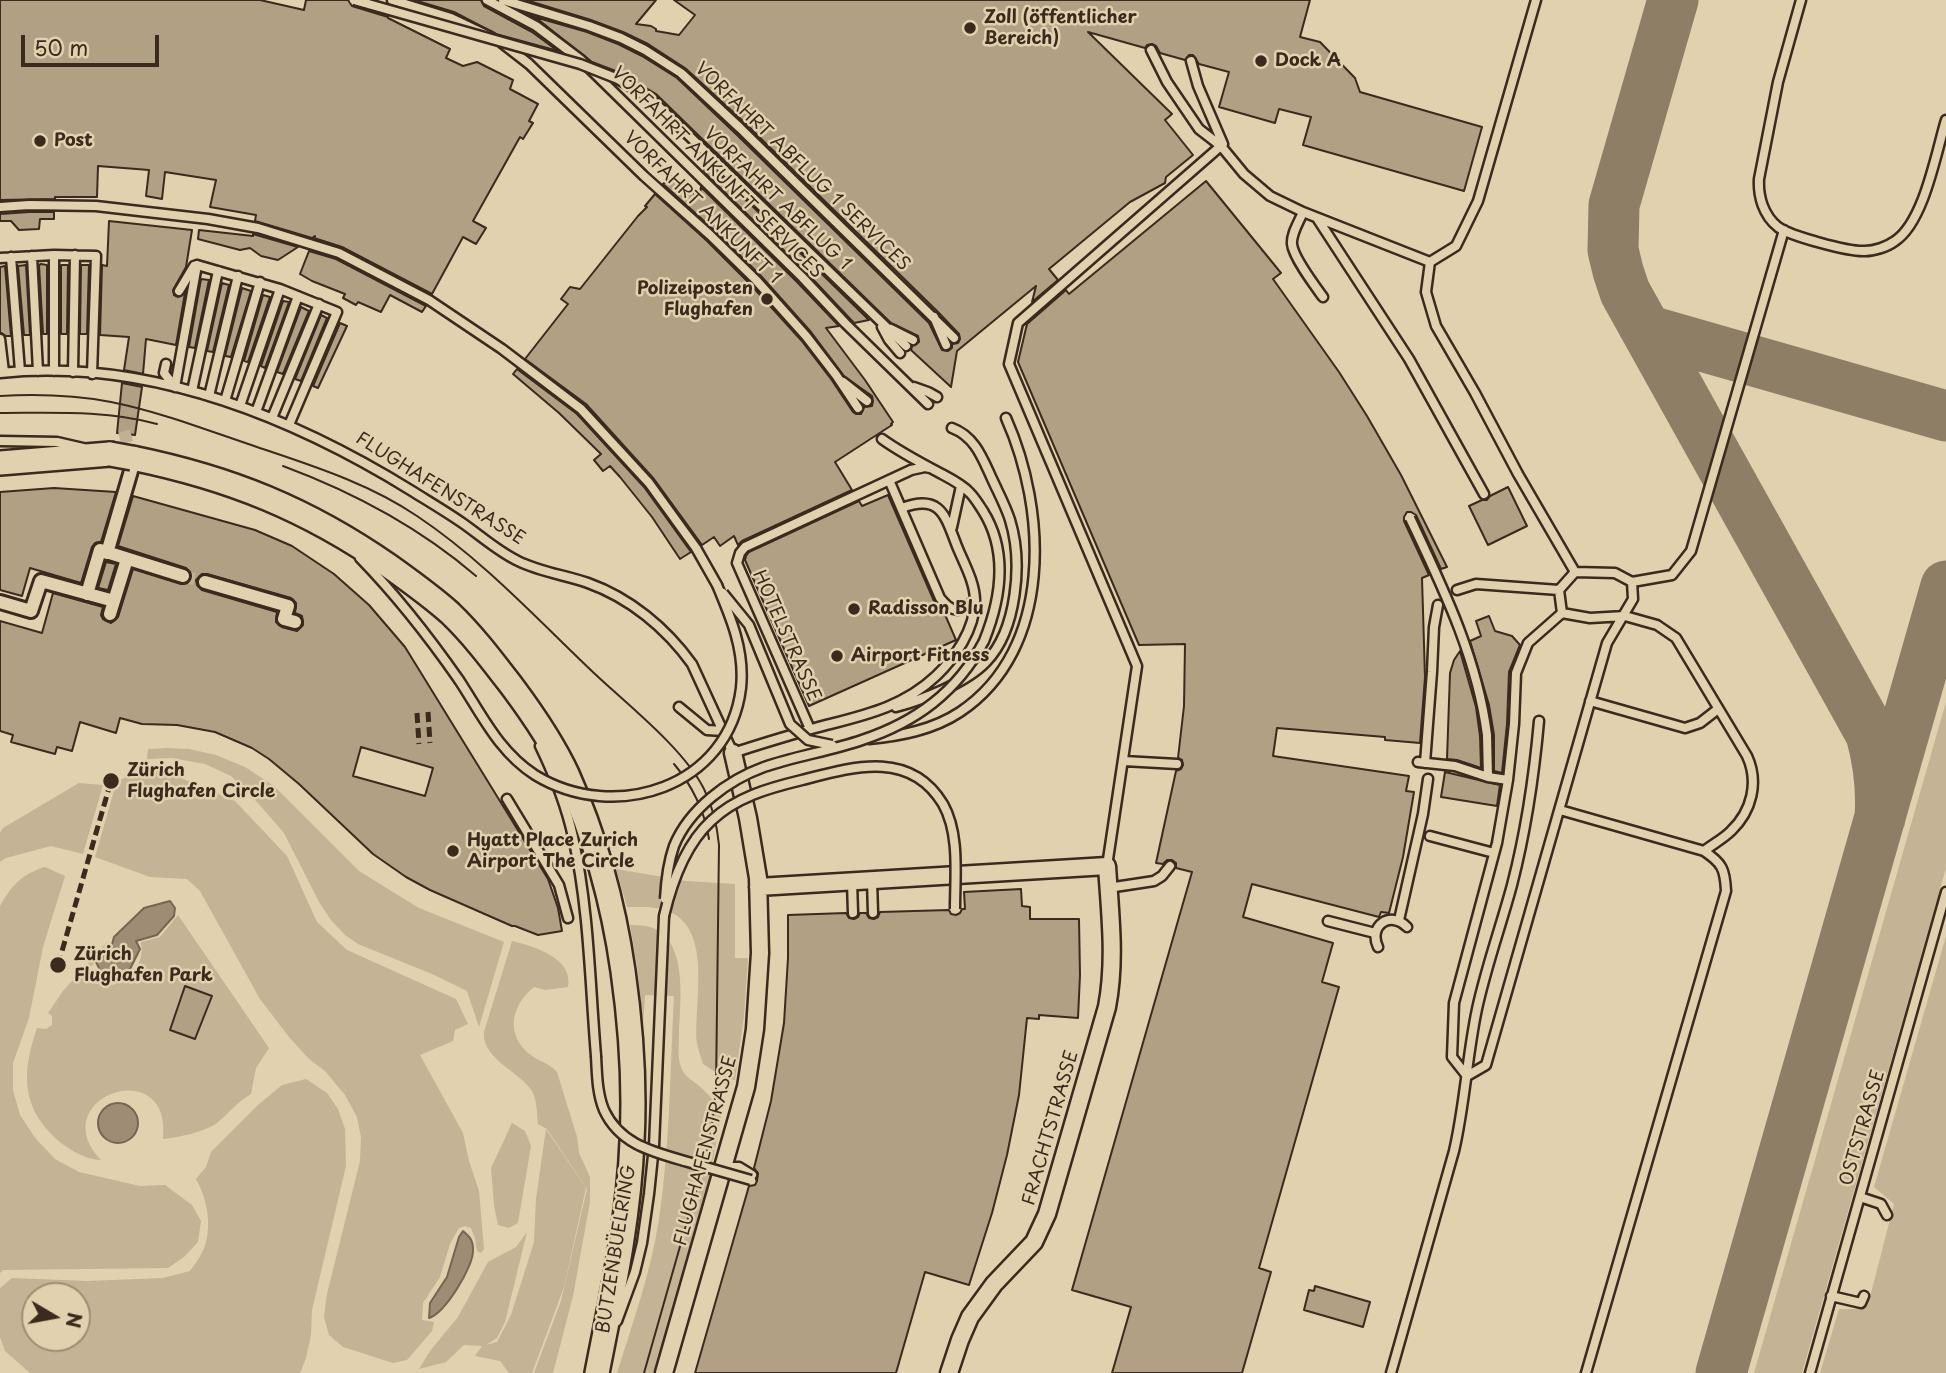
<!DOCTYPE html>
<meta charset="utf-8">
<style>
body{margin:0}
#map{position:relative;width:1946px;height:1373px;overflow:hidden;background:#e2d1ae;font-family:"Playpen Sans",sans-serif}
canvas{display:block}
.north{position:absolute;left:21px;top:1282px;width:70px;height:70px;box-sizing:border-box;background:#e2d1ae;border:2px solid #9f8e74;border-radius:50%;rotate:100deg;font-size:19px;font-weight:700;line-height:28px;text-align:center;color:#3b2a1e}
.north::after{content:'';display:block;margin:auto;width:24px;height:32px;background:#3b2a1e;clip-path:polygon(50% 0,100% 100%,50% 72%,0 100%)}
.scale{position:absolute;left:21px;top:35px;width:138px;height:32px;box-sizing:border-box;border:4px solid #3b2a1e;border-top:0;padding-left:9px;font-size:21px;line-height:24px;white-space:nowrap;color:#3b2a1e;-webkit-text-stroke:5px #e2d1ae;paint-order:stroke}
</style>
<div id="map">
<canvas width="1946" height="1373"></canvas>
<div class="north">N</div>
<div class="scale">50 m</div>
</div>
<script>
const ctx = document.querySelector('canvas').getContext('2d');
ctx.lineJoin = 'round';
function fill(path, color) {
  ctx.fillStyle = color;
  ctx.fill(path, 'evenodd');
}
function stroke(path, color, width, dash) {
  ctx.strokeStyle = color;
  ctx.lineWidth = width;
  ctx.lineCap = dash ? 'butt' : 'round';
  ctx.setLineDash(dash || []);
  ctx.stroke(path);
}
function write(font, color, halo, rows, align = 'center') {
  ctx.font = font + ' "Playpen Sans",sans-serif';
  ctx.lineWidth = 5;
  ctx.setLineDash([]);
  ctx.textBaseline = 'middle';
  ctx.strokeStyle = halo;
  ctx.fillStyle = color;
  for (const [text, x, y, turn = 0] of rows) {
    ctx.save();
    ctx.translate(x, y);
    ctx.rotate((+turn || 0) * Math.PI / 180);
    ctx.textAlign = isNaN(turn) ? turn : align;
    if (halo) ctx.strokeText(text, 0, 0);
    ctx.fillText(text, 0, 0);
    ctx.restore();
  }
}
fill(new Path2D(`
 M1946 702V868L1802 1373H1754Z
 M167 748 189 749 216 755 245 767 274 786 359 871 419 908 504 942 479 1027 467 991 432 974 358 944 345 935 331 920 319 902 284 833 258 803 231 776 205 764 172 758 147 759 148 749Z
 M141 768 143 774 152 772 153 768 160 769 235 801 287 856 317 922 347 950 456 999 468 1024 455 1030 453 1041 420 1055 463 1133 469 1161 479 1191 484 1249 481 1253 477 1251 475 1238 471 1228 465 1226 459 1228 450 1244 440 1277 423 1303 422 1320 434 1322 432 1331 407 1360 393 1363 343 1347 329 1335 324 1317 327 1294 360 1161 361 1137 357 1117 345 1095 325 1071 309 1059 289 1037 260 999 200 891 187 879 150 877 95 857 117 780 122 779Z
 M79 783 103 785 83 854 51 846 6 858 0 862V833L3 828Z
 M45 867 65 876 43 947 29 1018 13 1063V1090L20 1115 36 1139 55 1159 79 1172 140 1186 165 1185 192 1205 201 1221 198 1242 184 1257 168 1268 3 1270 0 1273V906C12 885 22 874 45 867Z
 M616 869 686 881 735 884V958H748L744 1016 735 1080 726 1079 703 1064C701 1057 698 1050 697 1043 693 1004 715 926 665 910 653 906 639 907 627 907Z
 M178 915 269 1048 256 1068 251 1094C237 1102 229 1113 217 1123 207 1131 177 1138 163 1139 172 1051 42 1098 101 1160 87 1160 72 1151 61 1143 21 1110 21 1074 37 1028L46 1029 52 1025V1016L48 1013 63 991 107 942 108 946 90 968 93 974 113 985C131 975 145 966 141 942L160 937Z
 M630 925C635 925 641 925 646 926 690 935 680 1003 679 1035 679 1045 677 1057 681 1067 684 1076 692 1080 699 1086 709 1094 717 1104 721 1116L709 1181 654 1373H617C633 1322 651 1272 659 1219 670 1146 670 1070 674 996L645 995 643 1024 637 966Z
 M1946 936V1373H1820L1839 1309H1865L1871 1293 1894 1204 1874 1187Z
 M512 941C533 946 574 958 568 987L545 990 534 987C514 1003 505 1029 525 1050 534 1060 548 1062 557 1072L577 1137 579 1153 590 1177V1202L573 1296 553 1373H534L561 1301 587 1189 547 1129 538 1124C537 1114 537 1100 532 1091 520 1072 481 1058 484 1032Z
 M306 1079 327 1093 338 1109 345 1129 346 1166 312 1310 311 1335 306 1358 300 1373H30L5 1351 0 1337V1288L12 1278 87 1281 163 1278 190 1271C195 1264 202 1255 205 1246 212 1223 207 1199 196 1179L206 1167 211 1152 258 1105 282 1085ZM77 1296V1338H35V1296Z
 M512 1123 525 1131 531 1146 518 1223 509 1228 498 1225 494 1205 491 1168Z
 M546 1129 586 1188 564 1287 532 1373H509L500 1361 475 1356 482 1346 464 1345 446 1362 419 1369 430 1351 458 1317 488 1262 516 1247 527 1232 505 1322 497 1338 486 1345 497 1342 511 1315 534 1242 536 1199Z`), '#c4b394');
const water = new Path2D(`
 M170 901 175 908 174 916 157 935 136 941 140 949 130 969 114 976 101 972 96 962 111 948 114 937 144 908Z
 M98 1123a20 20 0 1 1 40 0a20 20 0 1 1-40 0Z
 M463 1231C470 1237 473 1240 473 1250 474 1266 445 1313 429 1318L430 1303 447 1277 459 1237Z`);
fill(water, '#9e8d74');
stroke(water, '#766552', 2);
stroke(new Path2D(`
 M1673 0 1614 205 1613 250 1618 271 1625 292 1871 734C1879 763 1882 789 1880 818
 M1646 330 1946 416
 M1721 1373 1946 586`), '#8e7e66', 51);
const building = new Path2D(`
 M0 0H260L304 10 306 0H348L352 6 388 17V18L450 49 446 58 463 66 477 62 513 80 510 89 538 104 529 121 533 123 523 139 520 137 473 221 486 228 476 244 463 237 432 294 342 247 314 238 315 236 312 238 255 221 256 215 210 207 216 180 165 172 162 199 146 196 149 170 98 166 97 197H55V199L0 200Z
 M414 0H481L484 6 532 32 558 51 496 34 454 12Z
 M526 0H656L636 24 651 26 656 29V31L679 35 695 15 674 0H1310L1300 37 1320 42 1355 78 1360 92 1482 127 1464 191 1303 145 1311 117 1279 109 1275 123 1219 107 1229 72 1199 64 1193 55H1189L1185 60 1160 53 1156 46 1152 44 1147 45 1145 48 1088 32 1172 114 1165 120 1193 155 1166 177 1165 183 1130 202 1049 269 1058 280 1032 302 1036 286 957 351 951 387 911 350 912 346 919 342 918 336 891 323 656 94 621 73 592 62 540 21 528 15 587 32 618 44 642 56 677 78 735 133 929 323 942 350 948 351 952 348V344L958 343 960 339 959 334 938 312 745 123 685 68 648 44 623 32 591 20Z
 M706 161 869 320 854 323 807 273 704 172Z
 M672 176 699 198 701 187 797 282 839 326 826 328 865 380 893 422 891 424 892 425 835 462 852 490 742 541 738 545 734 536 720 546 714 537 702 545 654 479 586 404 525 359 568 304 561 299 570 287 580 289 638 216 647 207 645 206 655 194 706 240 751 285 801 340 831 379 853 412 856 414H861L864 407 872 406 873 401 872 396 844 376 811 332 761 276 714 230 663 184Z
 M1206 181 1281 273 1273 279 1339 372 1367 416 1401 475 1447 567 1441 569 1416 515 1411 512H1407L1404 517V521L1429 575 1422 578 1425 677 1420 743 1385 740V737L1277 728 1273 756 1409 776 1406 791 1414 792 1403 857 1389 913 1381 912 1379 917 1252 884 1243 917 1333 943 1322 982 1339 987 1259 1268 1271 1272 1242 1373H1112L1131 1307 1072 1290 1192 872 1176 868V863L1172 860H1167L1163 864 1156 863 1176 771 1181 769 1183 765 1182 760 1178 758 1184 706 1185 644 1139 645 1018 362 1027 324 1066 290 1069 294Z
 M29 212H54V219H40L39 229 19 230 11 221H0V214Z
 M109 221 192 230 186 267 173 290 174 295 178 297 185 293 176 345 146 339 143 374 124 370 129 337 100 335 102 265 107 266Z
 M199 230 253 236V234L298 247 278 260 261 256 250 248 240 250 198 239Z
 M309 251 336 259 426 306 422 312 390 295 381 312 358 302 356 305 343 298 345 294 312 281 300 274Z
 M41 264 47 265V334H43L39 265Z
 M26 265 30 335H24L18 266Z
 M61 265H68L67 334H61Z
 M81 265H89L87 334H80Z
 M5 266 11 336H6L0 332V267Z
 M201 279 209 280 195 348 189 347Z
 M222 283 229 285 213 352 207 351Z
 M242 288 251 291 231 357 225 356Z
 M263 295 270 297 248 362 244 361Z
 M283 301 289 302 265 368 261 366Z
 M301 307 309 311 283 374 277 372Z
 M321 315 327 318 301 381 295 379Z
 M340 323 347 326 318 388 313 386Z
 M517 369 577 414 644 487 691 552 680 559 652 517 620 477 610 466 603 471 594 460 601 454 559 413 513 374Z
 M122 383 142 387 135 435 117 433Z
 M1508 487 1527 526 1488 545 1469 506 1482 500H1487L1490 496Z
 M54 488 116 492 101 542 95 543 92 547 81 583 30 568 22 596 0 590V492Z
 M888 495 934 601 943 610 956 640 809 706 745 560 746 556 749 552 859 501 862 506Z
 M133 496 255 530 292 546 334 574 369 605 405 647 548 879 558 908 562 931 538 935 515 926H512L430 890 406 877 373 854 299 784 269 759 252 748 215 732 177 725 142 724 120 718 116 733 80 722 72 751 57 747 55 754 11 742 13 735 0 731V621L42 633 53 593 103 607 101 615 103 619 111 623 118 617 133 569 181 584 188 583 191 579V573L186 568 118 546ZM202 574H207L291 598 296 603 295 613 302 616 303 625 297 631 282 627 276 622 277 612 202 590 197 585 196 580ZM361 747 433 768 425 796 353 776Z
 M106 562 116 564 108 590 98 588Z
 M1489 616 1495 631 1512 636 1520 645 1509 672 1507 724 1502 773 1494 771V735L1489 705 1470 641 1481 636 1476 621Z
 M1460 651 1476 707 1480 736 1481 768 1457 760 1447 759 1450 673 1454 660Z
 M1445 772 1500 785 1497 806 1441 797Z
 M1021 889 1022 906 1030 907V919H1079L1080 975 1078 1018 1039 1015V1019L1027 1018 1019 1095 1007 1155 992 1213 969 1285 925 1272 896 1373H695L749 1186 755 1185 757 1181 758 1173 754 1168 771 1101 784 1023 788 958V915L846 913 849 918 854 919 858 917 860 913H866L869 918 874 919 878 917 880 912 949 910 951 914 956 915 960 913 962 909H965L964 892Z
 M185 986 212 996 195 1039 170 1030Z
 M1315 1286 1370 1302 1363 1327 1304 1310 1309 1290 1314 1291Z`);
fill(building, '#b1a084');
stroke(building, '#3b2a1e', 2);
stroke(new Path2D(`
 M124 431 132 461
 M183 576 205 582`), '#c1b091', 12, [12, 6]);
const service = new Path2D(`
 M392 0 451 18 491 37
 M487 0 536 26 581 60 802 277 845 323 928 404
 M503 0 589 26 621 38 645 50 681 73 740 128 954 338
 M1801 0 1778 82 1759 179C1758 196 1763 215 1778 227 1790 236 1849 252 1865 251 1874 251 1887 247 1895 241 1924 222 1936 153 1946 120
 M502 43 529 64 644 176 710 235 756 280 806 336 836 375 858 408
 M1151 50 1167 82 1199 129 1221 146 1244 174 1270 196 1303 212 1430 262 1426 292 1436 326 1475 393 1518 474 1575 572
 M618 79 651 99 906 346
 M0 207 29 205 96 206 208 219 258 228 339 253 429 300 502 349 581 409 649 483 696 548 717 585
 M1303 212C1299 222 1291 234 1292 244 1293 257 1315 286 1323 297
 M1317 218 1409 359 1484 494
 M54 255V371
 M32 256 38 371
 M11 257 20 371
 M0 258 54 255 96 256 92 374
 M1430 262 1456 246 1478 201 1536 0
 M197 265 280 289 337 312 289 425
 M179 291 194 266
 M934 317 946 345
 M882 327 889 340 900 353
 M891 329 913 340
 M0 339 4 372
 M166 364 164 373 175 387
 M73 372 75 255
 M0 373C146 358 289 415 412 491 428 501 445 511 461 522 480 535 497 551 518 561 540 572 565 575 588 583 630 598 666 628 692 664L733 753C760 744 787 736 815 728 860 716 901 709 936 676 955 658 975 629 975 601 975 584 966 567 959 551 946 521 944 492 902 508
 M843 382 867 401
 M175 387 197 265
 M914 387 928 392 937 397
 M192 391 218 271
 M209 396 238 276
 M225 401 260 282
 M240 406 280 289
 M256 412 298 296
 M272 418 319 304
 M882 439C900 452 919 462 938 472 949 478 962 484 970 493 975 498 979 505 983 511 1008 551 1001 599 984 641
 M0 441 57 442 83 448
 M889 480 940 598C953 614 960 613 975 600
 M952 527 961 486
 M360 558C397 596 429 637 459 680
 M1575 572 1615 573 1632 582 1672 575 1691 551 1784 230
 M1457 590 1476 584 1559 590
 M1562 613 1590 618 1625 616 1657 625 1676 638 1747 756C1759 782 1752 811 1731 831 1723 839 1713 844 1704 851
 M1590 701 1685 728 1700 723 1718 709
 M679 707 707 730 723 731
 M896 707C922 700 966 683 986 662 1017 630 1023 562 1010 520 1006 507 999 494 993 481 983 460 976 437 952 428
 M810 729 737 563 740 553 745 547 911 470 925 467 930 468
 M1487 735 1488 777
 M869 739C900 736 933 730 960 712 1054 649 1047 510 1006 418
 M540 746C554 775 566 805 573 837 589 908 590 984 596 1056
 M1124 761 1177 764
 M1418 762 1455 766 1488 777 1508 780
 M1425 763 1432 672 1434 627 1438 605
 M507 799 559 885 568 918
 M1560 810 1704 851C1722 863 1725 869 1726 891L1586 1373
 M1430 836 1494 853
 M1107 866 1137 666 1009 364 1018 323 1223 144 1198 86 1191 61
 M872 881 873 913
 M852 882 853 913
 M1108 888 1154 881 1162 876 1170 866
 M1399 920 1423 814 1428 779
 M1328 921 1375 933
 M1378 947C1368 926 1390 910 1407 927
 M1467 1076 1452 1057 1454 1003 1497 843 1508 780 1514 724 1516 673 1528 643 1562 613 1559 590 1575 572
 M1467 1076 1486 1065 1607 643 1633 599 1632 582
 M724 1167H739L752 1175
 M1860 1197 1881 1204 1887 1215
 M1831 1296 1861 1303 1864 1296
 M617 1321 635 1272 642 1243 649 1194 654 1146 664 916
 M1391 1373 1454 1151C1465 1104 1467 1056 1477 1009 1486 967 1501 926 1512 885 1526 831 1534 777 1539 721
 M1810 1373 1946 892`);
const pedestrian = new Path2D(`
 M107 553 133 464
 M205 582 288 606 284 619 295 622
 M87 594 100 550 183 576
 M0 602 31 611 41 581 114 601
 M110 614 127 559`);
const minor = new Path2D(`
 M758 887 1107 866C1110 913 1116 960 1107 1007L1047 1214 1034 1242 994 1284 970 1317 960 1340 949 1373
 M664 1373 746 1087 755 1029 760 953 758 878 748 818 733 753`);
const secondary = new Path2D(`
 M132 458C230 478 307 509 389 566 410 581 431 596 450 613 474 636 494 663 514 689 534 716 553 744 567 774 596 839 613 901 623 971 631 1027 635 1084 632 1141 629 1220 612 1296 597 1373
 M0 463 110 454`);
stroke(service, '#3b2a1e', 13);
stroke(pedestrian, '#3b2a1e', 18);
stroke(minor, '#3b2a1e', 21);
stroke(secondary, '#3b2a1e', 28);
stroke(service, '#e2d1ae', 8);
stroke(pedestrian, '#e2d1ae', 12);
stroke(minor, '#e2d1ae', 16);
stroke(secondary, '#e2d1ae', 23);
stroke(new Path2D(`
 M0 396C37 394 74 395 111 402 161 412 209 431 257 447 313 466 368 483 417 516 483 560 538 620 595 674 629 706 684 749 704 789 713 807 717 825 719 845L716 1088 712 1127 706 1155 644 1373
 M0 413C52 413 106 410 157 424
 M283 466C353 492 419 527 476 576
 M674 764C692 785 705 812 709 839`), '#3b2a1e', 2);
stroke(new Path2D(`
 M428 712 430 743
 M417 713 419 744
 M58 965 111 781`), '#3b2a1e', 5, [10, 5]);
const serviceBridge = new Path2D(`
 M354 0 580 64 618 79
 M1410 518C1443 588 1477 657 1487 735
 M723 593 749 625 790 724 808 740 832 745
 M459 680C482 715 499 752 535 775 615 824 729 787 741 688 745 651 731 618 717 585
 M665 899C666 881 668 863 674 846 689 809 728 780 764 767 796 756 830 751 862 740 916 722 957 692 984 641
 M664 916C672 882 685 845 711 821 736 797 769 788 802 780 852 767 910 749 943 804 960 834 955 876 955 909
 M596 1056C597 1074 597 1093 604 1110 620 1145 654 1152 688 1162 709 1168 730 1174 751 1180`);
const secondaryBridge = new Path2D(`
 M110 454 132 458`);
stroke(serviceBridge, '#3b2a1e', 13, []);
stroke(secondaryBridge, '#3b2a1e', 28, []);
stroke(serviceBridge, '#e2d1ae', 8);
stroke(secondaryBridge, '#e2d1ae', 23);
for (const [x, y, r, color] of [
 [970,28,7,"#3b2a1e"],
 [1261,61,7,"#3b2a1e"],
 [40,141,7,"#3b2a1e"],
 [767,299,7,"#3b2a1e"],
 [854,609,7,"#3b2a1e"],
 [837,656,7,"#3b2a1e"],
 [111,781,9,"#3b2a1e"],
 [453,851,7,"#3b2a1e"],
 [58,965,9,"#3b2a1e"]
]) {
  const dot = new Path2D();
  dot.arc(x, y, r, 0, 2 * Math.PI);
  ctx.fillStyle = color;
  ctx.fill(dot);
  stroke(dot, '#e2d1ae', 2.5);
}
write('bold 18px', '#3b2a1e', '#e2d1ae', [
 ["Zoll (öffentlicher",984,18],
 ["Bereich)",984,39],
 ["Dock A",1275,61],
 ["Post",54,141],
 ["Polizeiposten",753,289,"right"],
 ["Flughafen",753,310,"right"],
 ["Radisson Blu",868,609],
 ["Airport Fitness",851,656],
 ["Zürich",127,771],
 ["Flughafen Circle",127,792],
 ["Hyatt Place Zurich",467,841],
 ["Airport The Circle",467,862],
 ["Zürich",74,955],
 ["Flughafen Park",74,976]
], 'left');
write('18px', '#3b2a1e', '#e2d1ae', [
 ["VORFAHRT ABFLUG 1 SERVICES",802,167,44],
 ["VORFAHRT ANKUNFT SERVICES",717,173,45],
 ["VORFAHRT ABFLUG 1",777,199,44],
 ["VORFAHRT ANKUNFT 1",702,208,44],
 ["FLUGHAFENSTRASSE",440,489,32],
 ["HOTELSTRASSE",786,636,66],
 ["FRACHTSTRASSE",1051,1128,-74],
 ["OSTSTRASSE",1863,1128,-74],
 ["FLUGHAFENSTRASSE",706,1151,-75],
 ["BUTZENBÜELRING",617,1249,-81]
]);
</script>
